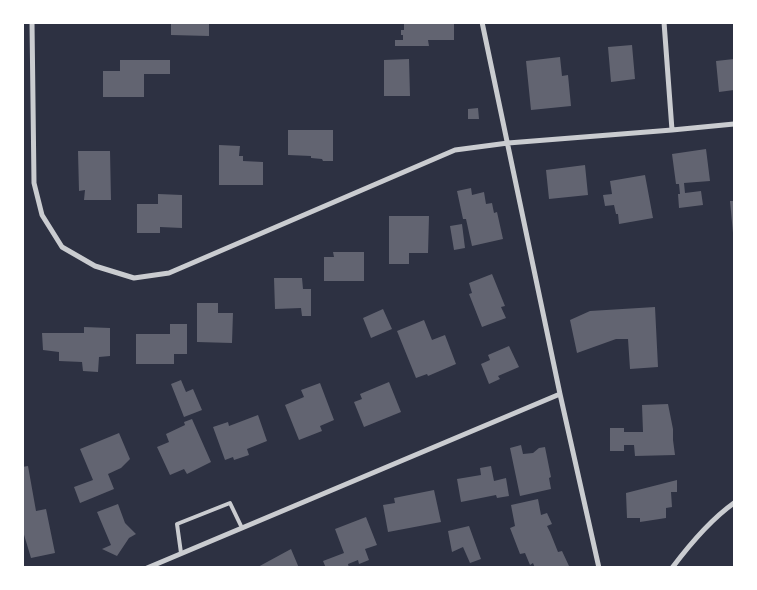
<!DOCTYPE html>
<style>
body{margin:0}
#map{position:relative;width:757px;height:590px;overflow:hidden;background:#2d3142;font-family:Cabin,sans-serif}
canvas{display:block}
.frame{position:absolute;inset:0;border:24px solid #fff;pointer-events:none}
</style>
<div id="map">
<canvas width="757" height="590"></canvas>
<div class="frame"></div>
</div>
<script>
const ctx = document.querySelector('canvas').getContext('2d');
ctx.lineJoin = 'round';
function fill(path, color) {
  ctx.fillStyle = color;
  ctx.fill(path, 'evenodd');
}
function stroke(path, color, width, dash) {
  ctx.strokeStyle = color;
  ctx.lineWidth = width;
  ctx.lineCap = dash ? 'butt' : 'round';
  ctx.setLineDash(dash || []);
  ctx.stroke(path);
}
fill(new Path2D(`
 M171 22H209V36L171 35Z
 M404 22H454V40H428L429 46H395V40H403V35H401V30H404Z
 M632 45 635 79 611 82 608 47Z
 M560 57 562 76 568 75 571 106 531 110 526 61Z
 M409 59 410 96H384V60Z
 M734 59V90L719 92 716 61Z
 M120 60H170V74H144V97H103V71H120Z
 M478 108 479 119H468V109Z
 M288 130H333V161H323L322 159 311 158V156L288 155Z
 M219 145 240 146 239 156H243V161L263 162V185H219Z
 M706 149 710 181 684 183 685 193 701 191 703 205 679 208 678 194H680L679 184H676L672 154Z
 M78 151H110L111 200H84L85 190 79 191Z
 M585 165 588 195 549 199 546 170Z
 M645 175 653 218 619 224 618 214H616L614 205 605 206 603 195 612 194 610 181Z
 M471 188 472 195 484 192 486 204 492 203 494 213 497 212 503 239 472 246 466 219H463L457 191Z
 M158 194 182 195V228L160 227V233H137V204H158Z
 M730 201H734V233H733Z
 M389 216H429L428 253H409V264H389Z
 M462 224 465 248 454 250 450 226Z
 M333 252H364V281H324V257H334Z
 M492 274 505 306 501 307 506 318 482 327 469 294 472 293 469 283Z
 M274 278H302L303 289H311V316H302L301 308 275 309Z
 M197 303H218V313H233L232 343 197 342Z
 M655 307 658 367 630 369 628 339H616L577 353 570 320 590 311Z
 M383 309 392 329 371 338 363 318Z
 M424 320 432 340 445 335 456 364 428 376 427 374 416 378 397 331Z
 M170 324H187V354H174V364H136V334H170Z
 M84 327 110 328V356L99 357 98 372 83 371 82 362 59 361V352L43 350 42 333H84Z
 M509 346 519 367 498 376 500 379 489 384 481 364 490 360 488 355Z
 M181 380 186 392 193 389 202 410 184 417 171 384Z
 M389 382 401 412 364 427 354 402 362 399 360 394Z
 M320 383 334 420 320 426 322 431 299 440 285 405 304 397 301 390Z
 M668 404 673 429V440L675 455 635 456 634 445H624V451H610V428H624V432H643L642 405Z
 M258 415 267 441 247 449 249 455 234 460 233 457 225 460 213 427 228 422 229 426Z
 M192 419 211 462 187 474 184 469 170 475 157 447 169 442 166 434 185 425 184 422Z
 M119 433 130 459 121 468 108 474 114 489 80 503 74 487 93 480 80 449Z
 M521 445 523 454 533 453 539 448 545 447 551 477 549 478 551 489 520 496 510 448Z
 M28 466 36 511 46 509 55 553 31 558 22 528V467Z
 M491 466 494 481 506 478 509 496 497 498 496 495 461 502 457 479 481 475 480 468Z
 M677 480V492H671L672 507 666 508V518L640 522V518H627L626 493Z
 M434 490 441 522 388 532 383 505 395 503 394 498Z
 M538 499 541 515 547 513 552 524 547 526 550 532 558 552 562 551 569 566 565 568H535L533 563 530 565 525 553 520 554 510 528 515 526 511 505Z
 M118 504 125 523 136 534 129 538 117 556 102 549 111 545 97 512Z
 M366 517 377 545 365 549 369 560 359 564 358 560 348 564 349 568H326L323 561 344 553 335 529Z
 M469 526 481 559 470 563 463 547 452 552 448 531Z
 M291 549 299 568H256Z`), '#626471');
stroke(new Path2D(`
 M181 553 177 524 230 503 242 528`), '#caccd0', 4);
stroke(new Path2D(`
 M32 22 34 183 42 215 62 247 95 266 134 278 169 273 455 150 508 143 672 130 734 124
 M482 22 560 394 599 568
 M664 22 672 130
 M147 568 560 394
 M672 568C690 544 710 520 734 503`), '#caccd0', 5);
</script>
